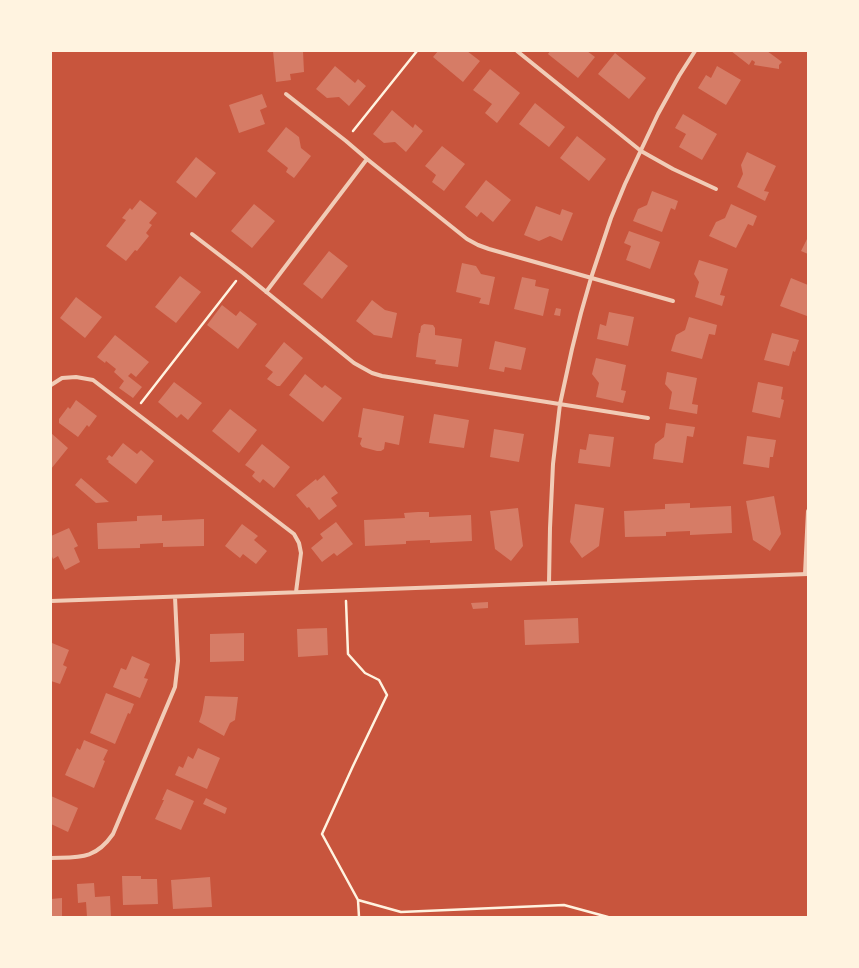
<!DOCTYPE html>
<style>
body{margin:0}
#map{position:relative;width:859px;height:968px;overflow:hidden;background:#c8553d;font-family:"Nunito Sans",sans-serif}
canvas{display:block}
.frame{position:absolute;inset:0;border:52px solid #fff3e0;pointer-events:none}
</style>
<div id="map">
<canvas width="859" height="968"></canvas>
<div class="frame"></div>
</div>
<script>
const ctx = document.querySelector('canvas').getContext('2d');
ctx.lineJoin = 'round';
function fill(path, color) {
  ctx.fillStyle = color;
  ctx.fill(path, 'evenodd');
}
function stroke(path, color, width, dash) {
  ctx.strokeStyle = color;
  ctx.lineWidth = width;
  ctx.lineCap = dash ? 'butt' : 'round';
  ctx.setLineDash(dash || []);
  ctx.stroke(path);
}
fill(new Path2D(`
 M273 51H303L304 72 290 74 291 80 276 82Z
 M438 51H467L480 61 463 82 433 57Z
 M550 51H587L595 57 578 78 548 54Z
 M731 51H767L782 62 779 65V69L754 65 755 62 752 60 749 65Z
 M615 53 646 78 629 99 598 74Z
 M335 66 355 83 358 79 366 86 349 106 339 97 327 98 316 89Z
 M717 66 741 80 726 105 698 88 706 75 711 78Z
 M490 69 520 93 497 123 485 113 492 104 473 90Z
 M262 94 267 107 260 110 265 124 239 133 229 105Z
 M535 103 565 127 549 147 519 124Z
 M392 110 413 128 415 124 423 131 406 152 395 142 384 143 373 134Z
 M683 114 717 134 702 160 679 147 686 134 675 128Z
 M286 127 299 137 301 148 311 156 294 178 286 172 288 168 267 151Z
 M577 136 606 159 589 181 560 158Z
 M442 146 465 164 444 191 432 182 436 175 425 166Z
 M747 152 776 166 764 191 769 192 765 201 737 187 743 174 741 165Z
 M196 157 216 173 196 198 176 182Z
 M486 180 511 200 493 222 481 212 477 217 465 207Z
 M652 191 678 201 675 210 671 208 662 232 633 221 638 209 647 205Z
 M140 200 157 213 149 223 152 225 146 233 149 236 137 251 135 250 126 261 106 246 126 220 122 218 130 208 132 210Z
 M254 204 275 221 252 248 231 231Z
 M731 204 757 216 753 226 748 224 736 248 709 236 716 222 725 218Z
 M536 206 560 215 562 209 573 213 562 241 550 236 539 241 524 235Z
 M629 231 660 242 650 269 626 260 631 246 624 243Z
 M808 237V254L801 251Z
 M329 251 348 266 322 299 303 284Z
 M699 260 728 269 720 295 725 296 722 306 695 297 699 282 694 274Z
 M462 263 476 266 481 274 495 277 489 305 479 303 481 298 456 292Z
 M180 276 201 292 176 323 155 307Z
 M522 277 536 280 535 286 549 289 543 316 514 309Z
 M791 278 808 285 807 316 780 306Z
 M76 297 102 317 85 338 60 318Z
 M372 300 385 310 397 313 392 338 374 335 356 321Z
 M222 305 236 316 240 311 257 324 238 349 207 325Z
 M556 308 561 309 560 316 554 315Z
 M609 312 634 317 628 346 597 339 600 324 606 326Z
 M689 317 717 325 715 335 709 334 702 359 671 351 676 335 685 330Z
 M424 324 433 325 435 328V335L462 339 458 367 435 364 436 360 416 357 419 333H420L421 326Z
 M772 333 799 340 795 352 793 351 789 366 764 360Z
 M115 335 149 362 136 377 131 373 128 376 142 387 133 398 119 388 124 381 114 372 116 369 106 361 105 363 97 357Z
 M495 341 526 348 521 370 505 367 504 372 489 369Z
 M284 342 303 358 280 386H277L267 379 273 372 265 366Z
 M596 358 626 365 621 390 626 391 623 403 596 397 599 383 592 374Z
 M667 372 697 378 692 404 698 405 697 414 669 409 672 392 665 384Z
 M305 374 322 388 325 385 342 398 323 422 289 395Z
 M174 382 202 403 188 420 181 414 177 418 158 402Z
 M758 382 783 387 781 399 784 400 780 418 752 412Z
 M76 400 97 416 89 427 87 425 78 437 59 423V419L68 407 70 409Z
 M363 408 404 416 399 445 385 442 384 449 381 451H377L362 447 360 444 362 438 358 437Z
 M230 409 257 430 239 453 212 431Z
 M434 414 469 420 464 448 429 443Z
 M666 423 695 427 693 437 687 436 683 463 653 459 655 444 664 437Z
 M494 429 524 434 519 462 490 457Z
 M51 433 68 448 51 469Z
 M589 434 614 437 610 467 578 463 580 449 586 450Z
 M747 436 776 440 773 457H770L769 468 743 464Z
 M123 443 137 454 141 450 154 461 136 484 108 462 109 461 106 459 109 455 112 457Z
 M262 444 290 467 274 488 263 479 260 483 255 479 252 476 255 472 245 465Z
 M324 475 338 493 331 498 337 506 319 520 309 507 307 508 296 495 316 479 317 481Z
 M81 478 109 502 96 503 75 485Z
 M774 496 781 534 770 551 753 540 746 501Z
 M690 503V508L731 506 732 533 690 535V531L666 532V536L625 537 624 511 665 509V504Z
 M575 504 604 508 599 546 582 558 570 542Z
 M518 508 523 546 511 561 495 549 490 511Z
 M418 512H429V517L471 515 472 541 430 543V540L406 541V544L365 546 364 520 405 518 404 513Z
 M162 515V521L204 519V546L163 547V543L140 544V548L98 549 97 523 137 521V516Z
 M336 522 353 544 337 556 334 553 322 562 311 548 323 538 320 534Z
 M242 524 258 536 254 540 267 551 256 564 243 554 240 558 225 546Z
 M69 528 78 546 74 548 80 562 65 570 58 556 53 559 51 554V536Z
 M488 602V608L473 609 471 603Z
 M578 618 579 643 525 645 524 620Z
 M327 628 328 655 298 657 297 629Z
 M244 633V661L210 662V634Z
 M52 643 69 650 63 665 67 667 60 684 51 681Z
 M132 656 150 664 144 678 148 679 140 698 113 687 121 668 126 670Z
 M106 693 134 704 130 714 128 713 115 744 90 733Z
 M205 696 238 697 235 720 230 723 224 736 199 722 202 713Z
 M84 740 108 750 103 760 105 761 94 788 65 775 77 748 80 750Z
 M198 748 220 758 207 789 175 775 179 766 183 768 188 756 193 759Z
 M167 789 194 801 181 830 155 819 164 800H162Z
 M51 796 78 808 68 832 51 824Z
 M206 798 227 808 225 814 203 804Z
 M122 876H141V879H157L158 904 123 905Z
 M210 877 212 907 173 909 171 880Z
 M94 883 95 897 110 896 111 917H87L86 902 78 903 77 884Z
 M62 898V917H51V899Z`), '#d67c66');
stroke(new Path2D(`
 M353 131 417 51
 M141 403 236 281
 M346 601 348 654 365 673 379 680 387 695 353 766 322 834 358 900 359 917
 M358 900 401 912 564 905 608 917`), '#fff3e0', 2.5);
stroke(new Path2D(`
 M517 51 641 151 673 169 716 189
 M286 94 346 141 367 159 467 239 478 245 489 249 673 301
 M192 234 243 273 354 363 372 373 382 376 648 418
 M266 292 367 159
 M51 385 62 378 76 377 93 380 294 534 299 543 301 553 296 592
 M805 574 808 511
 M549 583 550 528 553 464 560 404 572 349 581 313 591 278 611 218 625 184 658 114 679 76 695 51
 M51 601 808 574
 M51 858C79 857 95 860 113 834L175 687 178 661 175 597`), '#f1ccb7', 4);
</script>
